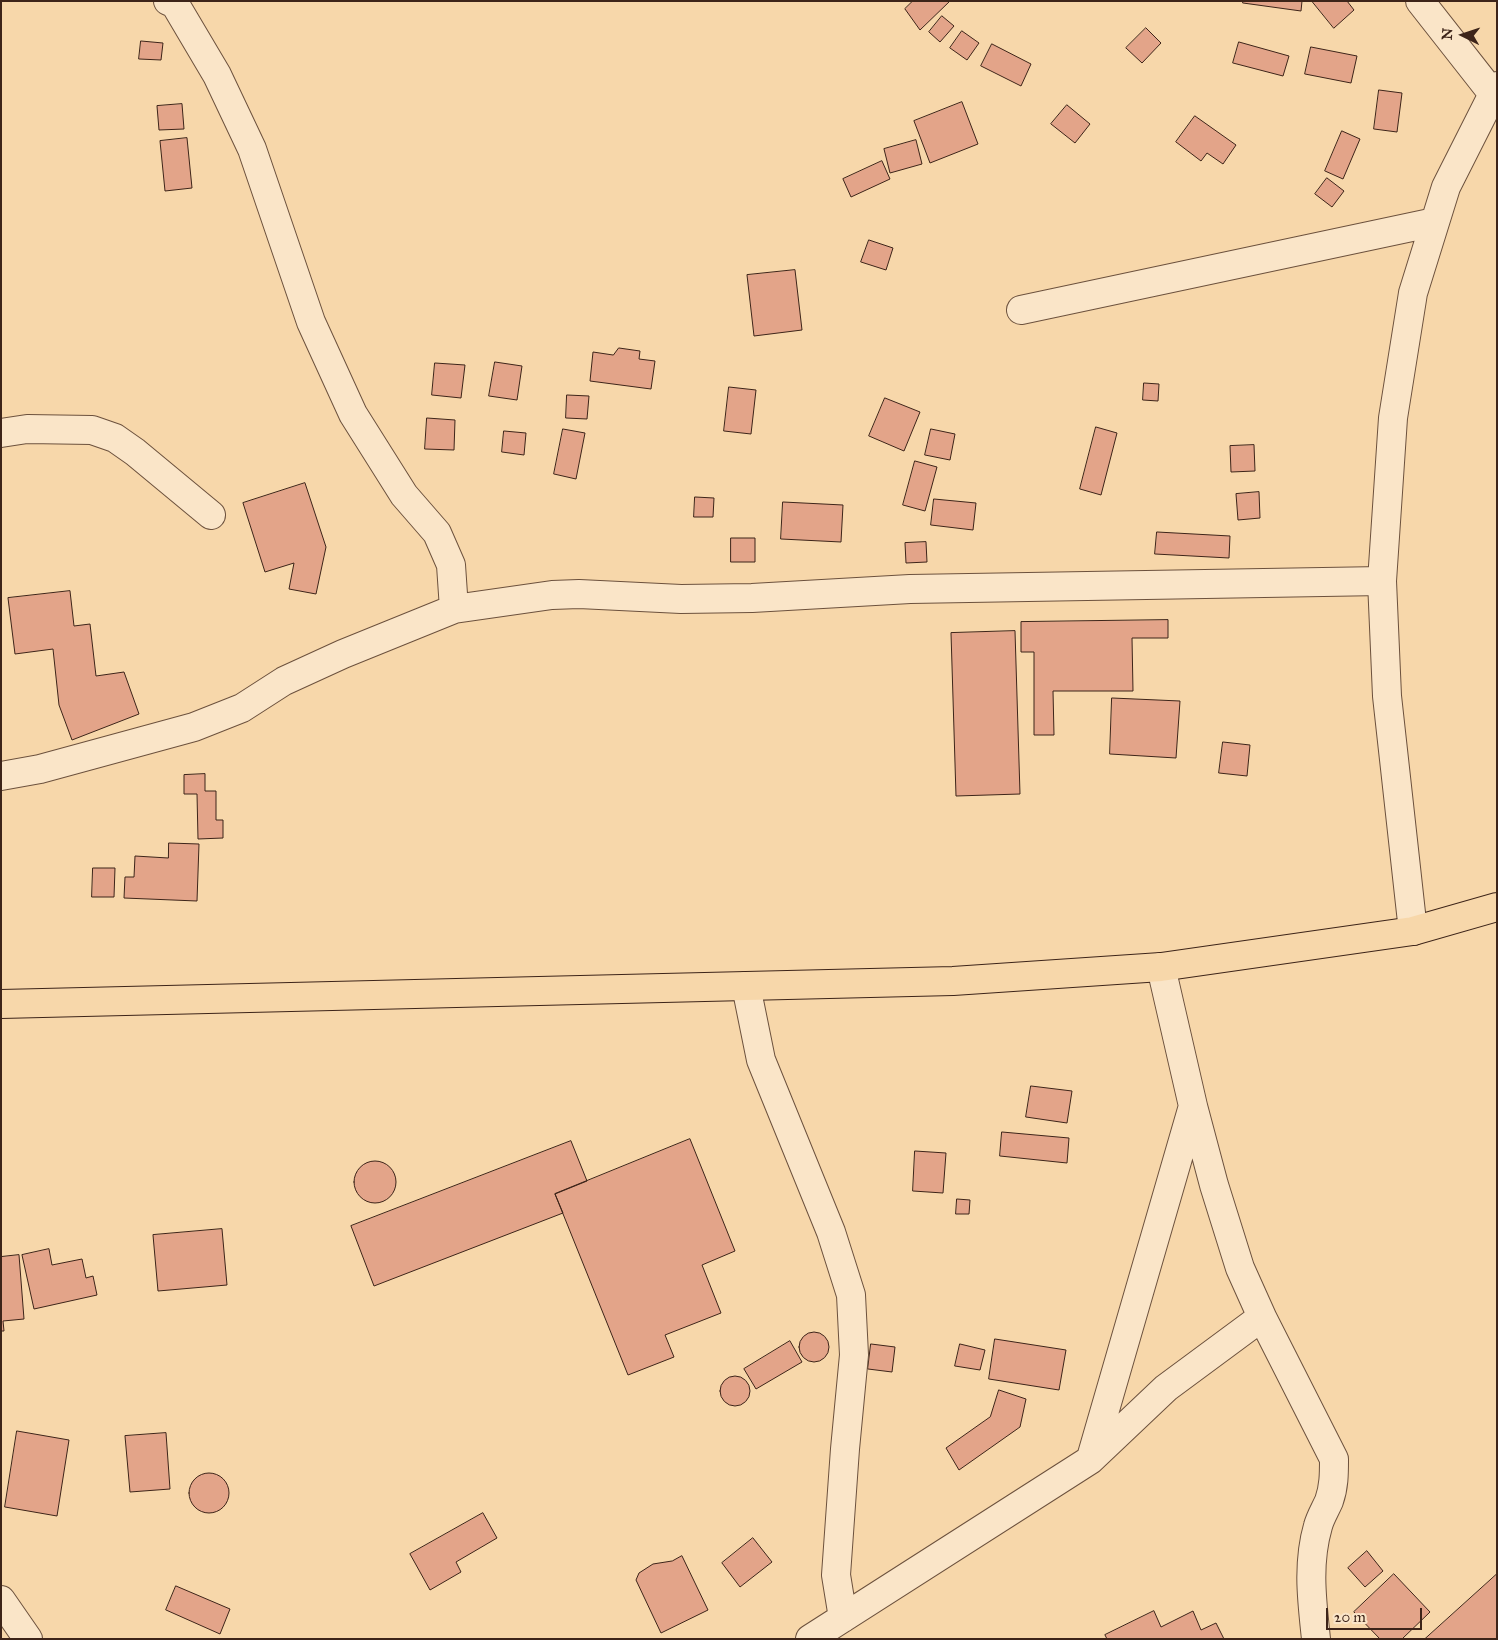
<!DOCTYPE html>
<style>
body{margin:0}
#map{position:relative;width:1498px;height:1640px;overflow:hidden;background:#f7d7aa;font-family:"IM FELL Great Primer",serif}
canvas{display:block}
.frame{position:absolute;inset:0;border:2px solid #3d2419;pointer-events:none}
.north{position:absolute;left:1438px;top:10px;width:50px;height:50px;-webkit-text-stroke:4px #fae5c8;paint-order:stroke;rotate:274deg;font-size:14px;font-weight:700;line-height:20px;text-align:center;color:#3d2419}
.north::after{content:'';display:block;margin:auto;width:18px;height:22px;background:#3d2419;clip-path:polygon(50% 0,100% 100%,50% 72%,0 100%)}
.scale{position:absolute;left:1326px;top:1608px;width:96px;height:22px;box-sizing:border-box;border:2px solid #3d2419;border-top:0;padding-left:6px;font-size:15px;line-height:18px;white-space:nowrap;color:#3d2419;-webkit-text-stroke:4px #fae5c8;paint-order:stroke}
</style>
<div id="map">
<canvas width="1498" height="1640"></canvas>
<div class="frame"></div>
<div class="north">N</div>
<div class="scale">20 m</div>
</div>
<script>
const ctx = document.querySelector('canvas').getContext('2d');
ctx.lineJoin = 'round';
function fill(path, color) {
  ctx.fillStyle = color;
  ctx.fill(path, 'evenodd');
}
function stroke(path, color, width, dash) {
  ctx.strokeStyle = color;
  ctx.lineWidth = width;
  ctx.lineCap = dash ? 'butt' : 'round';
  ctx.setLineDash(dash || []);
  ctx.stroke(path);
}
const building = new Path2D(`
 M913 1H950L920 30 905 9Z
 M1243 1H1302L1301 11 1243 3Z
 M1312 1H1347L1354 10 1334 28Z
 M942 16 954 26 940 42 929 32Z
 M1146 28 1161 43 1142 63 1126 48Z
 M962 31 979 43 967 60 950 48Z
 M141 41 163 43 161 60 139 59Z
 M1239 42 1289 56 1283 76 1233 63Z
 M992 44 1031 64 1021 86 981 66Z
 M1311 47 1357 56 1351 83 1305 74Z
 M1379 90 1402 93 1397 132 1374 129Z
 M962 102 978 144 930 163 914 121Z
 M182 104 184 129 159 130 157 106Z
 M1067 105 1090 124 1075 143 1051 124Z
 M1195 116 1236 145 1223 164 1207 153 1201 161 1176 142Z
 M1342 131 1360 139 1343 179 1325 171Z
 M187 138 192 188 165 191 160 141Z
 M916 140 922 164 890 173 884 149Z
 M882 161 890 179 851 197 843 179Z
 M1327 178 1344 191 1332 207 1315 194Z
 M869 240 893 248 886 270 861 262Z
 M795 270 802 330 754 336 747 275Z
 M619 348 640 351 639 359 655 361 651 389 590 381 593 352 613 355Z
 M495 362 522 366 517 400 489 396Z
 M435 363 465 365 461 398 432 395Z
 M1144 383 1159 384 1158 401 1143 400Z
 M729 387 756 390 751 434 724 431Z
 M567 395 589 396 587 419 566 418Z
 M885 398 920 412 904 451 869 436Z
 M427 418 455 420 454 450 425 449Z
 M1096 427 1117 433 1101 495 1080 489Z
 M563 429 585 433 576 479 554 474Z
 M931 429 955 434 950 460 925 455Z
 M504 431 526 433 524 455 502 452Z
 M1254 445 1255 471 1231 472 1230 446Z
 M915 461 937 467 925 511 903 505Z
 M305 483 326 547 316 594 289 589 294 563 265 572 243 503Z
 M1259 492 1260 518 1238 520 1236 494Z
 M695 497 714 498 713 517H694Z
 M934 499 976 503 973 530 931 525Z
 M783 502 843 505 841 542 781 539Z
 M1157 532 1230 536 1229 558 1155 554Z
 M731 538H755V562H731Z
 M926 542 927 562 906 563 905 543Z
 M70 591 74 626 90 624 96 676 124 672 139 714 72 740 59 705 53 649 15 654 8 598Z
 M1168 620V638H1132L1133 691H1053L1054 735H1034V652H1021V622Z
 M1015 631 1020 794 956 796 951 633Z
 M1112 698 1180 701 1176 758 1110 754Z
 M1223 742 1250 745 1247 776 1219 773Z
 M205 774V791H216V820H223V838L198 839 197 794H184V775Z
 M169 843 199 844 197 901 124 898 125 877H134L135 856 168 858Z
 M93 868H115L114 897H92Z
 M1031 1086 1072 1091 1067 1123 1026 1117Z
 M1002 1132 1069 1138 1067 1163 1000 1156Z
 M690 1139 735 1251 702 1265 721 1313 665 1335 674 1357 628 1375 555 1194Z
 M571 1141 587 1181 555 1194 563 1213 374 1286 351 1226Z
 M915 1151 946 1153 943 1193 913 1191Z
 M354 1182a21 21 0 1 1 42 0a21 21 0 1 1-42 0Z
 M957 1199 970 1200 969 1214H956Z
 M222 1229 227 1285 158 1291 153 1235Z
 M49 1249 52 1265 82 1259 86 1278 93 1276 97 1295 34 1309 22 1255Z
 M19 1255 24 1319 3 1321 4 1331H1V1257Z
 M799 1347a15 15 0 1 1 30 0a15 15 0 1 1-30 0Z
 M995 1339 1066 1350 1059 1390 989 1379Z
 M790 1341 802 1362 756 1389 744 1369Z
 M871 1344 895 1347 892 1372 868 1369Z
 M960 1344 985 1350 980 1370 955 1366Z
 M720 1391a15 15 0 1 1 30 0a15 15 0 1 1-30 0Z
 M999 1390 1026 1399 1020 1427 959 1470 946 1448 990 1417Z
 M17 1431 69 1440 57 1516 5 1507Z
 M166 1433 170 1489 130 1492 125 1436Z
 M189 1493a20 20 0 1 1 40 0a20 20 0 1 1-40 0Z
 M483 1513 497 1538 456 1562 461 1572 430 1590 410 1554Z
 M753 1538 772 1562 740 1587 722 1563Z
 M1367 1551 1383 1571 1365 1587 1348 1568Z
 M682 1556 708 1610 661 1633 636 1580 639 1573 653 1564 672 1561Z
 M1394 1574 1430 1612 1402 1639H1380L1354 1612Z
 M1497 1574V1639H1425Z
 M176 1586 230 1609 220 1634 166 1610Z
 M1154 1611 1161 1627 1193 1611 1201 1630 1216 1623 1224 1639H1107L1105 1635Z`);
fill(building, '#e3a489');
stroke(building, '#3d2419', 1);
const minor = new Path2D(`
 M168 1 175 4 217 75 252 149 311 322 353 414 404 495 437 533 451 565 454 609
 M1420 1 1493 94
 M1021 310 1435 222
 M1 433 27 429 92 430 115 438 135 452 211 515
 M1 776 40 769 194 727 242 708 284 681 343 654 454 609 552 595 579 594 681 599 752 598 910 589 1382 581
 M1413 931 1387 696 1382 581 1393 418 1413 293 1446 187 1497 86
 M746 986 761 1060 831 1232 851 1295 854 1355 845 1449 836 1575 843 1618
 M1262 1317 1334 1459C1334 1474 1334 1487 1329 1501 1325 1510 1320 1518 1318 1526 1307 1564 1312 1601 1316 1639
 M1091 1458 1193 1106
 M1 1600 28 1639
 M810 1639 1090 1460 1166 1388 1262 1317 1240 1268 1214 1185 1193 1106 1161 967`);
const primary = new Path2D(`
 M1 1004 953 981 1161 967 1413 931 1497 907`);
stroke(minor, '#6c513d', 30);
stroke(primary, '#3d2419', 30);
stroke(minor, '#fae5c8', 28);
stroke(primary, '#f7d7aa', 28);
</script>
